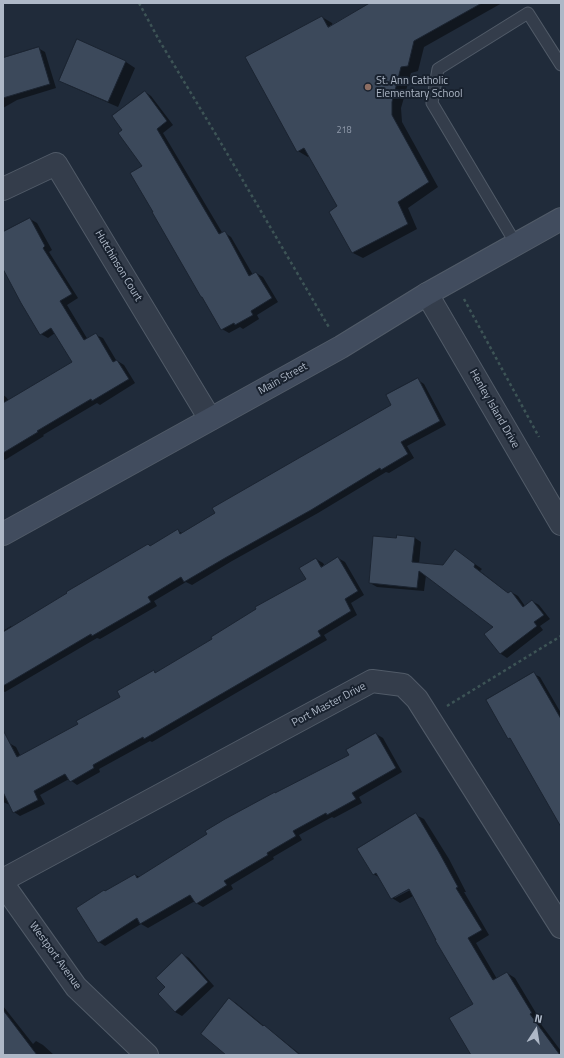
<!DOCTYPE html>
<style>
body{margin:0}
#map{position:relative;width:564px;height:1058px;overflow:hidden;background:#202b3a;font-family:"Titillium Web",sans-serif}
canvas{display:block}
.frame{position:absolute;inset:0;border:4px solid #aeb8c7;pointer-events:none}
.north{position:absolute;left:516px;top:1010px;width:40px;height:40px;-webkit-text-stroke:3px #19222f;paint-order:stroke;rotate:12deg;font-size:11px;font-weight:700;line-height:16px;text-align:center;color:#aeb8c7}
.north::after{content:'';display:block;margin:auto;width:14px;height:18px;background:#aeb8c7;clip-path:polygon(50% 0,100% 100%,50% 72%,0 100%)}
</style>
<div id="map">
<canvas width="564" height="1058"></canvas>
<div class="frame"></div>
<div class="north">N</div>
</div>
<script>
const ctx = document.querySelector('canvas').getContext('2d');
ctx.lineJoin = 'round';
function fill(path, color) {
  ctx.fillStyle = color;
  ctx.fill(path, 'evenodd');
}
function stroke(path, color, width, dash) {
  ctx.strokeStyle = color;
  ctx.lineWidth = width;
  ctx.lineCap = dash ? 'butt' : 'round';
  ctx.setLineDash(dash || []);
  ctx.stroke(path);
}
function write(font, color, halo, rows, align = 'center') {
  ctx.font = font + ' "Titillium Web",sans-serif';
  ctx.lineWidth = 4;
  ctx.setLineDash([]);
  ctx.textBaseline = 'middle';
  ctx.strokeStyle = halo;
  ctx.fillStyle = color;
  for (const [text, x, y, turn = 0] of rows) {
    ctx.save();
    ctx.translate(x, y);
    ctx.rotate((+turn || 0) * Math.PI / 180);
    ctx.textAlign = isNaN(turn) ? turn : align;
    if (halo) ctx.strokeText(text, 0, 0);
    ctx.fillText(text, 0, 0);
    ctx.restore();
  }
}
fill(new Path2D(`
 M372 3H502L424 47 418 71 411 73 401 108 402 122 438 187 408 208 417 229 363 258 353 253 330 212 338 207 310 156 308 157 298 151 322 17 332 23 333 25Z
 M77 41 126 62 135 68 118 107 70 86 60 80Z
 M38 48 45 52 56 88 17 100 3 108V59Z
 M145 92 151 96 173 125 163 133 223 234 225 233 231 237 253 275 256 273 263 277 278 302 257 315 259 319 243 329 240 327 229 333 222 329 143 166 124 130Z
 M30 219 37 223 52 250 49 252 78 298 67 305 88 340 96 335 103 338 116 360 124 365 135 383 100 405 97 403 43 435 44 436 5 460 3 459V395L6 397 9 401 74 363 55 333 48 338 41 334 3 267V233Z
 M418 380 424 384 446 425 407 446 414 458 389 473 386 472 318 513 232 561 192 585 186 582 154 601 157 606 100 639 97 638 5 692 3 691V631L11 626 13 627 148 545 151 547 178 531 182 533 392 405Z
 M415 538 421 542 419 564 443 566 455 550 482 569 480 571 509 594 511 592 518 596 525 606 532 601 539 605 550 619 540 626 543 630 507 658 501 654 485 634 495 627 426 575 424 591 377 587 370 583 397 539Z
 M338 558 345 562 364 595 351 603 357 615 324 635 327 640 152 742 150 741 99 769 100 772 77 785 69 779 40 795 45 804 20 816 14 812 10 805 3 802V746L9 743 16 747 21 757 79 724 121 697 154 671 157 673 214 640 307 579 316 559 323 563 325 566Z
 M534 674 540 677 561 713V826L513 740 509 738Z
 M376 734 383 738 402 772 359 797 362 803 334 818 332 817 299 835 302 840 273 857 274 859 231 885 233 889 203 907 196 903 195 901 148 928 141 924 105 946 99 942 105 892 135 875 140 877 276 794 351 756Z
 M416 815 424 819 449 859 466 892H464L489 935 476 943 497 979 507 973 515 978 539 1018 537 1019 561 1051V1055H498L474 1004 413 896 400 903 392 898 381 878 373 874ZM413 886 414 888 395 898V896Z
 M182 954 189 958 214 986 182 1016 175 1012Z
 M229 999 236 1003 264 1026 270 1030 301 1055H228Z
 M3 1006 33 1044 36 1041 43 1045 54 1055H3Z`), '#0007');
const building = new Path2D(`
 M370 3H482L414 41 408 66 401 67 392 102V115L429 182 398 202 408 224 352 253 329 212 337 206 304 148 297 152 245 57 322 16 328 27Z
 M77 39 126 61 108 102 59 81Z
 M39 47 50 84 3 98V58Z
 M145 91 167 121 157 129 219 234 225 231 249 276 256 272 272 298 251 311 253 315 235 325 234 323 221 330 202 297H201L152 212H153L130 173 142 166 118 133 122 130 112 116Z
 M30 218 45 246 43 248 72 294 60 301 84 340 96 333 113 362 117 360 129 379 92 401 91 399 37 431 38 432 3 453V403L72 362 51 328 40 335 21 303 3 269V232Z
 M418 378 440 421 401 442 408 454 381 470 380 468 311 510 225 558 184 582 181 577 148 597 151 602 92 636 91 634 3 686V632L67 593 66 592 148 544 150 546 178 529 180 534 215 513 212 508 391 405 386 395Z
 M397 535 415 537 412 562 443 565 455 549 475 564 474 567 508 593 511 591 523 607 532 600 544 615 534 622 537 626 500 654 484 634 493 627 419 571 417 588 369 583 373 536 396 538Z
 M338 557 358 591 345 599 351 611 318 631 321 636 144 739 143 737 93 765 94 768 70 782 65 774 34 791 38 800 13 813 3 792V730L17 757 78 724 76 721 120 697 117 691 154 670 155 673 212 639 211 637 256 609 255 607 306 579 299 568 316 558 321 567Z
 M534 672 561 719V827L510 738 508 739 486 700Z
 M376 733 396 768 352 793 356 799 327 815 326 813 293 831 296 836 267 853 268 855 224 881 227 885 196 904 190 895 140 924 137 918 98 943 76 908 104 890 105 891 135 874 137 878 207 834 205 831 225 819 275 792V793L349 755 346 750Z
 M416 813 440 854 458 887 456 888 482 930 468 938 493 980 507 972 532 1013 530 1014 560 1055H471L449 1018 473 1004 435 940H436L409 889 391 899 376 873 373 875 357 849Z
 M182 953 208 982 175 1012 158 994 165 987 156 978Z
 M229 998 263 1026 264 1025 300 1055H226L201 1034Z
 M3 1010 37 1055H3Z`);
fill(building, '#3c495b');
stroke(building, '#1b2431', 1);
const lane = new Path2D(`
 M516 244 432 103 438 69 528 13 561 65`);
const street = new Path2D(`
 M3 189 56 164 210 419
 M427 294 561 524
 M3 880 372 681 403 685 417 699 561 927
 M3 884 76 987 147 1055`);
const secondary = new Path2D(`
 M3 534 341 347 427 294 561 219`);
stroke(lane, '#515b68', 13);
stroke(street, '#515b68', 24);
stroke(secondary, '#515b68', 24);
stroke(new Path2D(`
 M139 3 159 40 218 138 330 329
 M464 299 539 437
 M447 706 561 636`), '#3d5456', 2.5, [3, 3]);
stroke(lane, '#343d4b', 11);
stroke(street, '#343d4b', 22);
stroke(secondary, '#414c5e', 22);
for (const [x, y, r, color] of [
 [368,87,4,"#8d6e63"]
]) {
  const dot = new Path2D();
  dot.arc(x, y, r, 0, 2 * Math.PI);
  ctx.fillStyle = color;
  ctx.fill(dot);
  stroke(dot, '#19222f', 1.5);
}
write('9px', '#929cac', null, [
 ["218",344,131]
]);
write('11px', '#aeb8c7', '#19222f', [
 ["St. Ann Catholic",376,81],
 ["Elementary School",376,94]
], 'left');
write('11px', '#aeb8c7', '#19222f', [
 ["Hutchinson Court",118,266,59],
 ["Main Street",283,379,-29],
 ["Henley Island Drive",494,409,60],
 ["Port Master Drive",329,705,-28],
 ["Westport Avenue",55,956,54]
]);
</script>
